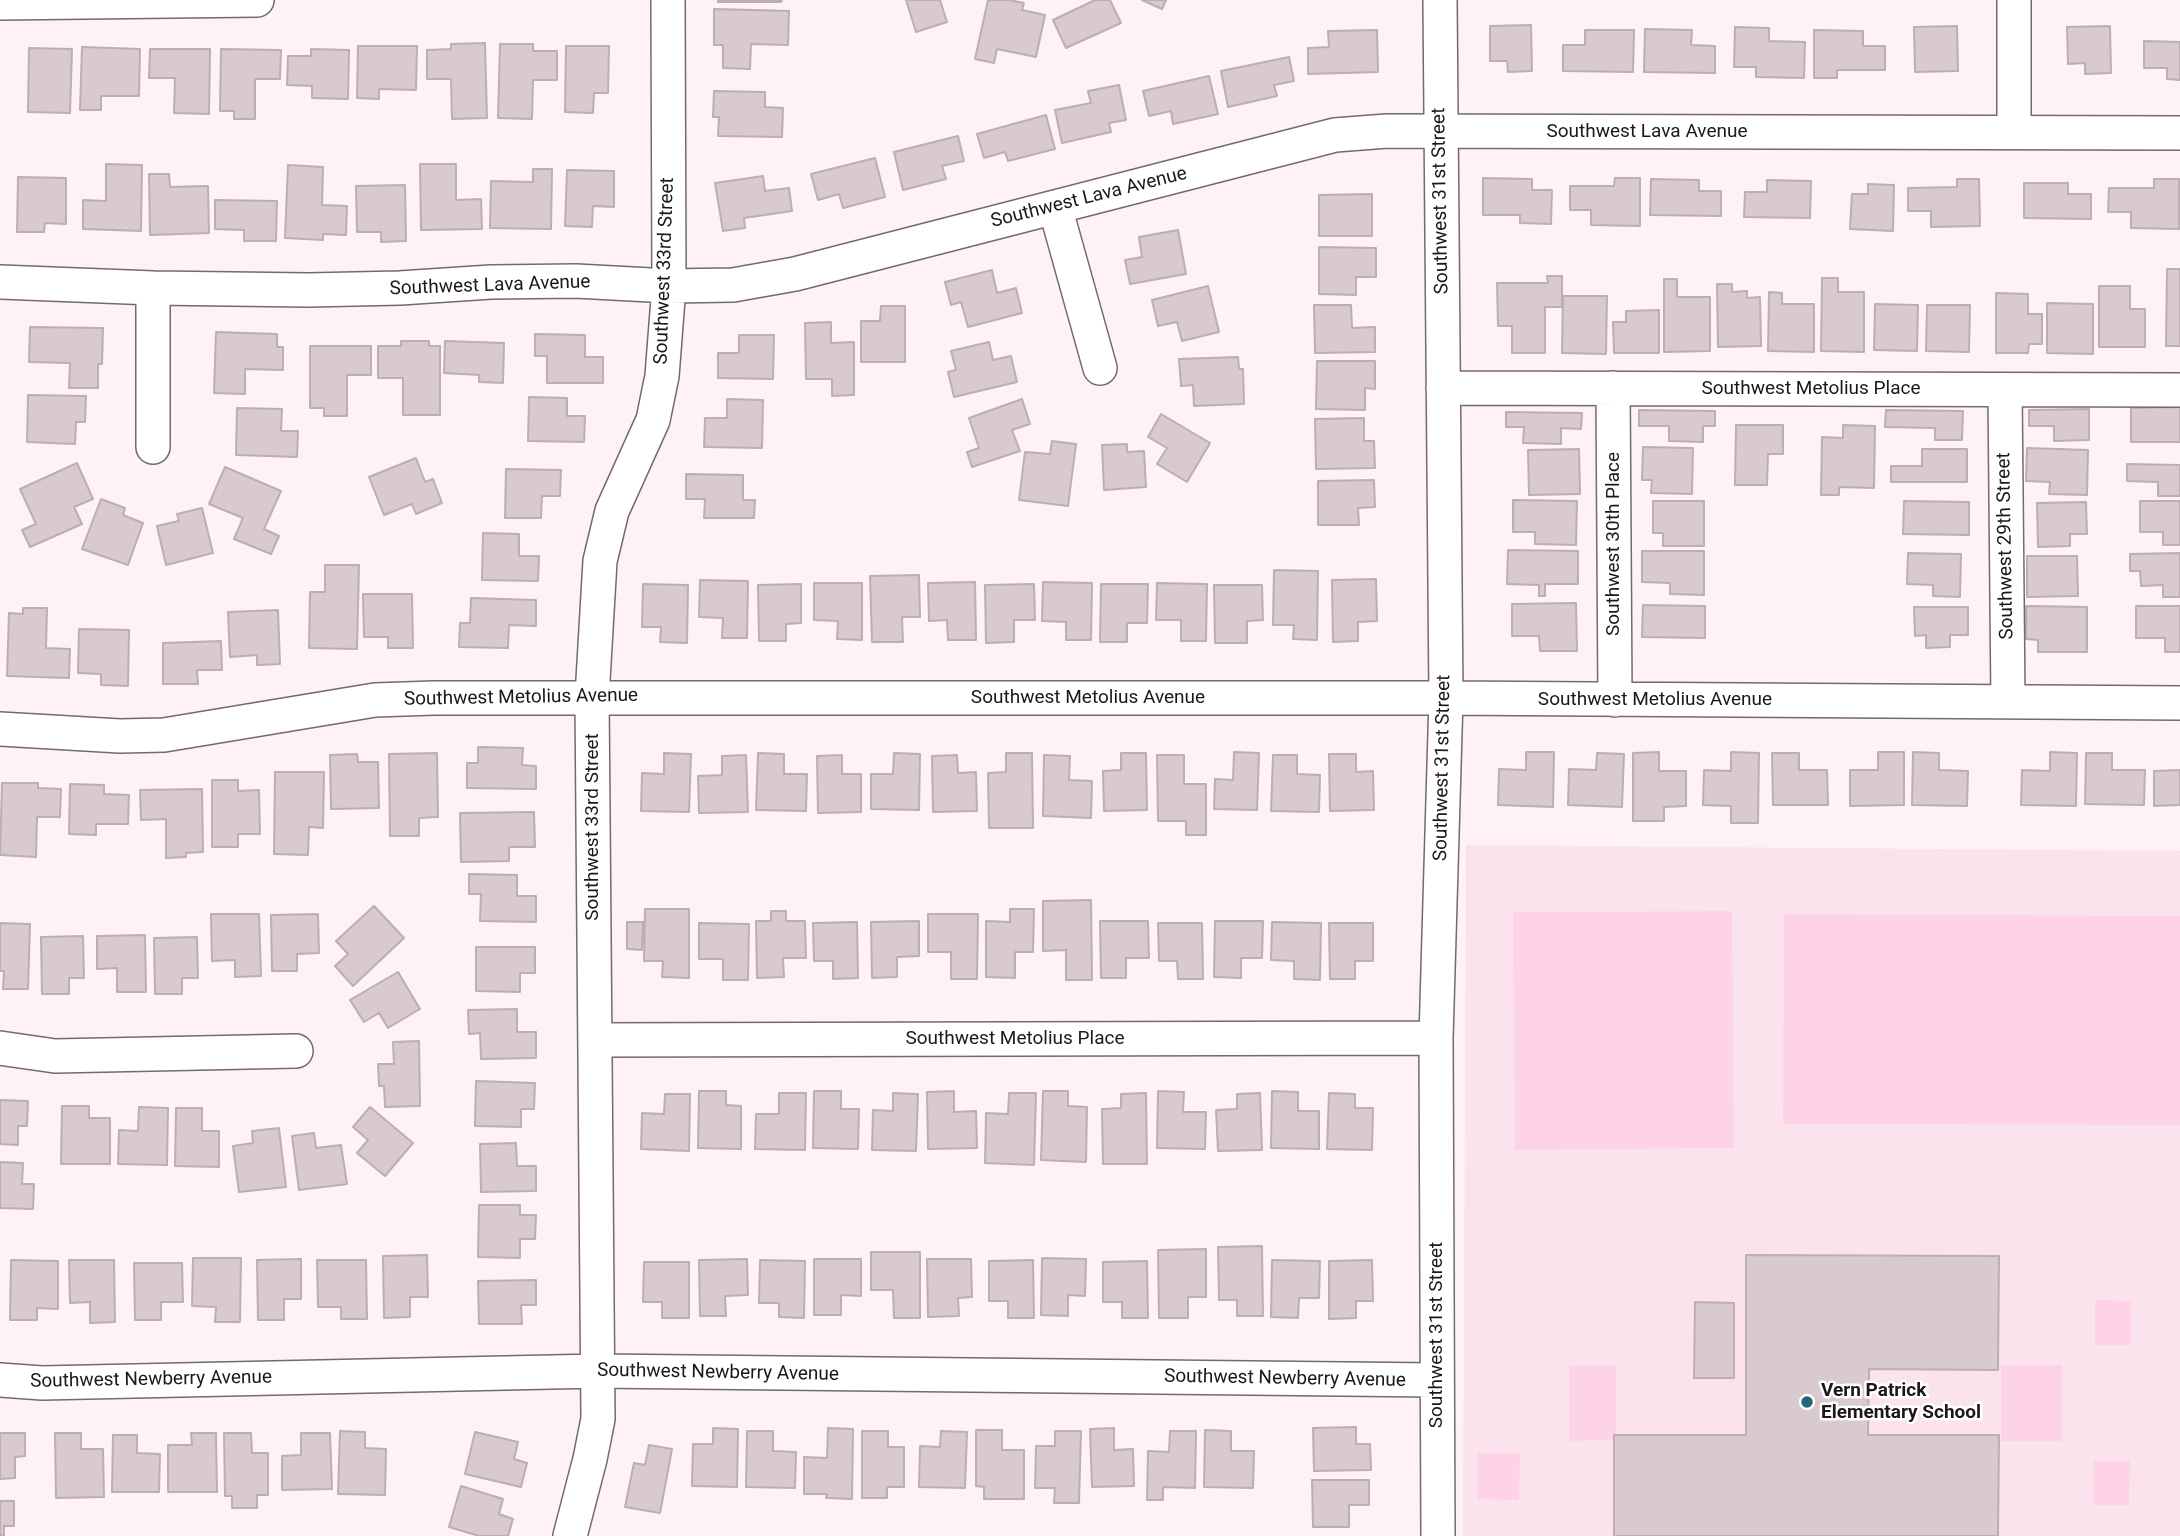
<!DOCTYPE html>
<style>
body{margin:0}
canvas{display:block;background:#fef1f7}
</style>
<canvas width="2180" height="1536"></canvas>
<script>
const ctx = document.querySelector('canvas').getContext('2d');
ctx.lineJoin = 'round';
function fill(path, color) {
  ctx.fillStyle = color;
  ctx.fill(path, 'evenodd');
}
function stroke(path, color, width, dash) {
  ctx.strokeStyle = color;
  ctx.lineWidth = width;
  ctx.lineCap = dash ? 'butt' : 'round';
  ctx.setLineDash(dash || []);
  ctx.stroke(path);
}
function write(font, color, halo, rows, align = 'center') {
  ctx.font = font + ' Roboto,sans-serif';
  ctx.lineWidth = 5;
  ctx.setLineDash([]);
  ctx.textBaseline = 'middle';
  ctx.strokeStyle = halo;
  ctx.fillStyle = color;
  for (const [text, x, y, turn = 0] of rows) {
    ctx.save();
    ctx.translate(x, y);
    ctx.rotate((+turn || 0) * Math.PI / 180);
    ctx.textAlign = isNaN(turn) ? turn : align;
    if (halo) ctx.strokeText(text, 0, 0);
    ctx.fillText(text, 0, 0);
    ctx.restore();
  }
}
fill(new Path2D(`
 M1466 845 2180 851V1536H1463Z`), '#fbe3ee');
fill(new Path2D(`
 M1732 911 1734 1148 1515 1150 1513 912Z
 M1784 914 2180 916V1125L1783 1124Z
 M2095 1300 2131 1301V1345H2095Z
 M2001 1365H2062V1441H2001Z
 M1569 1366H1616V1440L1569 1441Z
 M1478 1453 1520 1454 1519 1500 1478 1499Z
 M2094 1461H2130L2129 1505H2093Z`), '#ffd3e7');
const building = new Path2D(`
 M718 0H782L781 2H718Z
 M906 0H940L947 22 916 32Z
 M988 0H1009L1024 3 1022 10 1045 15 1036 57 997 49 994 63 975 59Z
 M1095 0H1110L1121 23 1066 48 1053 20Z
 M1142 0H1166L1162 9Z
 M714 9 789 11 788 45 751 44 750 69 723 68V45H714Z
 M1531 25 1532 71 1508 72 1507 61H1490V26Z
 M1957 26 1958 71 1915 72 1914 27Z
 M2110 26 2111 73 2085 74V63L2068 64 2067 27Z
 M1735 27 1769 28V41L1805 42 1804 78 1756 77V67H1734Z
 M1645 29 1692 30 1691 45 1715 46V73L1644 72Z
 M1377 30 1378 72 1308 74V48L1329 47 1328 31Z
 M1585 30H1634L1633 72 1563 71V45H1585Z
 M1814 30 1863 31V46H1885V70H1837V78H1814Z
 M2144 41 2180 42V80L2167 79V68H2144Z
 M485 43 487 118 452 119 451 79H427V50L451 49V44Z
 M500 44H533V51H557V80H533L532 119 498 118Z
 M358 46H417L416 90 379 89V99L357 98Z
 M566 46H609L608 93H594L593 113 565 112Z
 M82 47 140 49 139 96H101V110H80Z
 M29 48 72 49 70 113 28 112Z
 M150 49H210L209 114 174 113 175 78H149Z
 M221 49 281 50 280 79H255V119H234V111H220Z
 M311 49 349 50 348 99 312 98V86L287 85 288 56H311Z
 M1289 57 1294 81 1274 85 1277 96 1228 107 1221 71Z
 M1209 76 1218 114 1173 124 1171 111 1149 116 1143 91Z
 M1119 85 1126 120 1109 123 1111 132 1062 143 1055 110 1091 103 1088 91Z
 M714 91 765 92V107L783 108 782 137 718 136 719 117H713Z
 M1046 115 1055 149 1008 161 1005 152 984 158 977 134Z
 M958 136 964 161 942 166 946 179 903 190 894 152Z
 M875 158 885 197 843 208 839 194 818 200 811 174Z
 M106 164 142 165 141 231 83 229V200L106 201Z
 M420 164H456V200L481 199 482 229 421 230Z
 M288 165 323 167 322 205 347 206 346 235 323 234V240L285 238Z
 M533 169H552L551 229 490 228 491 181 533 182Z
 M567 170 614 171V207L593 206 592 227 565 226Z
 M149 174H169L170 187 208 186 209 233 150 235Z
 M763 176 765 191 789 188 792 211 744 218 745 228 723 231 715 183Z
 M18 177 66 178V224L45 223 44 232H17Z
 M1483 178 1532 179V190H1552L1551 224 1520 223V215H1483Z
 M1615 178H1640V226L1591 225V210H1570V186H1614Z
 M1651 179 1699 180V191H1721V216L1650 215Z
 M1957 179H1979L1980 226 1931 227V211H1908V188L1957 187Z
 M2154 179H2179V229L2131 228V212H2108L2109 188H2154Z
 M1767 180 1811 181 1810 218 1744 217 1745 192H1767Z
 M2024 183H2068V194H2091V219L2024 218Z
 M1868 184 1894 185 1893 231 1850 229 1852 194H1868Z
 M405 185 406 241 381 242V232H357L356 186Z
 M1372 194V236H1319V195Z
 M215 200 277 201 276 241H244V230L215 229Z
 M1178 230 1186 274 1130 284 1125 260 1142 257 1139 237Z
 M1319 247 1376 248V277H1356V295L1319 294Z
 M2167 269H2180V346H2166Z
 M992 270 997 293 1016 288 1022 313 968 327 961 302 951 305 945 282Z
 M1547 276H1562V307H1545V353H1512V326H1498L1497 283H1548Z
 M1822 278H1838V292H1864V352L1821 351Z
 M1664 279H1677V297H1710V351L1664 352Z
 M1717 284H1732V292L1747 291V298L1760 297 1761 346 1718 347Z
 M1208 286 1219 332 1182 341 1177 322 1158 326 1152 300Z
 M2099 286H2130V309H2145V347H2099Z
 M1769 292 1782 293V304H1814V352L1768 351Z
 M1996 293 2028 294V314H2042V344H2029L2028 353H1996Z
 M1563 296H1607L1606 354 1562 353Z
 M2047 303 2093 304V354L2047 353Z
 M1875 304 1918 305 1917 351 1874 350Z
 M1314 305H1351L1352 328 1375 327V352L1315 353Z
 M1927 305H1970L1969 352 1926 351Z
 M881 306H905V362H861V321H880Z
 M1659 310V353H1614L1613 322H1626V311Z
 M831 322V343L854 342V395L832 396V379H806L805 323Z
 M30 327 103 328 102 364H98V388H69L70 363 29 362Z
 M216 332 277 334V347H283V370L245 369V394L214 393Z
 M535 334 585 335V357H603V383H547V356H535Z
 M739 335H774L773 379 718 378V353H739Z
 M401 341H429V346H440V415H403V378H378V346H401Z
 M445 341 504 343 503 383 479 382V375L444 373Z
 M989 342 993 360 1011 356 1017 382 954 397 948 372 956 370 951 351Z
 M310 346H371V375H347V416H324V408H310Z
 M1238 357 1239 369H1243L1244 404 1194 406 1193 385 1181 386 1179 359Z
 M1317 361H1375V389L1365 388V410L1316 409Z
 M28 395 86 396 85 422H76L75 444 27 442Z
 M529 397 567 398V416H585L584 442 528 441Z
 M727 399 763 400 762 448 704 447 705 418H727Z
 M1022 399 1030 424 1012 430 1020 451 972 467 967 452 979 448 969 418Z
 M2180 407V442H2131V408Z
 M237 408 282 409 281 431H298L297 457 236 455Z
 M2089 409V440L2054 441V426H2029V410Z
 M1639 410 1715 411V426H1703V442L1669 441V426H1639Z
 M1886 410 1963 411 1962 440H1935V428L1885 427Z
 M1506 412 1582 413 1581 429 1561 428V444L1523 443 1524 427H1506Z
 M1161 414 1210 443 1187 482 1157 464 1167 448 1148 437Z
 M1364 418V441H1374L1375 468 1316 469 1315 419Z
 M1736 425H1783V454H1768L1767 485H1735Z
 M1843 425 1875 426 1874 488 1839 487V495H1821L1822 437 1843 438Z
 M1052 441 1076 444 1068 506 1019 500 1025 452 1050 454Z
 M1127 444V452L1144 451 1146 487 1104 490 1102 445Z
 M1643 447 1693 448 1692 494 1651 493 1652 480H1642Z
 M2027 448 2088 450 2087 495 2049 494 2050 482 2026 481Z
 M1579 449 1580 494 1529 495 1528 450Z
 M1922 449H1967V482H1891V466H1922Z
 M416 458 425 482 433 479 442 503 416 514 412 504 384 515 369 477Z
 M77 463 93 499 74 507 82 524 30 547 22 530 36 524 20 489Z
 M2127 464 2180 465V496H2158V482L2127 481Z
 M225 467 281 491 264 529 279 536 271 554 234 539 243 518 209 504Z
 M506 469 561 470 560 496H542L541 518H505Z
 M686 474 743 475V500H755L754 518H704L705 499H686Z
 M1374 480 1375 507 1358 508 1359 525H1318V481Z
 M101 499 125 508 123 515 143 523 128 565 82 549Z
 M1513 500 1577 501 1576 545 1535 544V532H1513Z
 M1653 501H1704V546H1663V533H1653Z
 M1904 501 1969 502V535L1903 534Z
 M2140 501H2180V545H2163V532H2140Z
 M2086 502 2087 534H2070V546L2038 547 2037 503Z
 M202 508 213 553 166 565 157 526 179 521 177 514Z
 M483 533 519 534V556H539L538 581 482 580Z
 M1508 550 1578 551V584H1545V596H1539V585L1507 584Z
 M1642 551H1704V595L1670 594V583L1642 582Z
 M1908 553 1961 554 1960 597 1933 596V585L1907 584Z
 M2180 553V597H2163V585L2141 586 2140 571H2130V554Z
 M2027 556H2077L2078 596 2027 597Z
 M325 565H359L357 649 309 648 310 592H325Z
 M1274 570 1318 571 1317 640 1293 639 1294 625H1273Z
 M919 575 920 617H902L903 642H872L870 576Z
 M1376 579 1377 621 1358 622V641L1333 642 1332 580Z
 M700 580 748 581 747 638H722L723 618 699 617Z
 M975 582 976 640H948L947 620 929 621 928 583Z
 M1043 582 1092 583 1091 640H1066V622L1042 621Z
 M814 583H862V640L837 639 838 621 814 620Z
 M1157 583 1207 584 1206 641H1181V620H1156Z
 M643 584 688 585 687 643 660 642 661 627H642Z
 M801 584V623L786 624V641H759L758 585Z
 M1034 584 1035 620H1014V642L986 643 985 585Z
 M1101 584H1148L1147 623H1127V642H1100Z
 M1214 585H1262L1263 620 1247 621V643H1215Z
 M363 594H412L413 648H388V637H364Z
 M471 598 536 600V626L509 625 508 648 459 647 460 623H470Z
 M1576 603 1577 651H1540L1539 636H1512V604Z
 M1643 605 1705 606V638L1642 637Z
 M2026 606 2087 607V652H2038V640L2026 639Z
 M2136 606H2180V652H2165V638H2136Z
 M1914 607H1968V635H1950V647L1926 648V635L1915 636Z
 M23 608H47L46 648 70 649 69 678 7 676 9 613 23 614Z
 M278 610 280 664 257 665V655L230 657 228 612Z
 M79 629 129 630 128 686 101 685V674L78 673Z
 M221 641 222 670H197L198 684H163V643Z
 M478 747 523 748 522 765 536 766V789L467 788V763H478Z
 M1234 752 1259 753 1257 810 1214 809 1215 779 1233 780Z
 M1526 752H1554L1553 807 1498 805 1499 769 1526 770Z
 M1659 752V771H1686V806L1664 807V821H1633V753Z
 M1731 752 1759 753 1758 823H1731V806L1703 805 1704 770 1731 771Z
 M1878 752H1904V805L1850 806V770H1878Z
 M1913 752 1939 753V770L1968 771 1967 806 1912 805Z
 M2050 752 2077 753 2076 806 2021 805 2022 770 2050 771Z
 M437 753 438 817 419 818V836H390L389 754Z
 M664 753 691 754 689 812 641 811 642 773 664 774Z
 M758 753 784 754V774H807L806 811 756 810Z
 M894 753 920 754 919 810 871 809V774H893Z
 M1006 753H1032L1033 828H989L988 773 1006 772Z
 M1121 753H1146L1147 810 1104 811 1103 771 1121 770Z
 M1597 753 1624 754 1622 807 1568 805 1569 769 1596 770Z
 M1772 753H1799V770H1827L1828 805H1773Z
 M2086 753H2112V770H2145L2144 805 2085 804Z
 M357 754 358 762H378L379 808 331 809 330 755Z
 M1329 754H1356V772L1373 771 1374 810 1330 811Z
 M746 755 748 812 699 813 698 776 722 775V756Z
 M842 755V774H861V812L818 813 817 756Z
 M957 755 958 773 976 772 977 811 933 812 932 756Z
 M1044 755 1070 756 1069 780 1092 781 1091 818 1043 816Z
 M1157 755H1184V784H1206V835H1186V821H1158Z
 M1273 755H1297V774L1320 775 1319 812 1271 811Z
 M2180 770V805L2154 806V771Z
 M275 772H324L323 828 309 827 308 855 274 854Z
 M212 780H238V791L259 790 260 834H238V847H212Z
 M2 783H38V788L61 789 60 817H37L36 857 0 855Z
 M70 784 104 785V794L129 795 128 824H96V835L69 834Z
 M202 789 203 852 186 853V857L166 858V819L141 820 140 790Z
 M534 812 535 847H509V861L461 862 460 813Z
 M469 874 517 875V896H536V922L480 921 481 894H469Z
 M1091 900 1092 980H1066V950L1043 951V901Z
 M374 906 404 938 353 986 335 966 348 954 336 941Z
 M645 909H689V978L662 977 663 961H644Z
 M1010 909H1034L1033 952H1015V978L986 977V921L1010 922Z
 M771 911H786V921H805L806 958H783L784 977 757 978 756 921H771Z
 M211 914H259L261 976 235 977V960L212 961Z
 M318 914 319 953 297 954V971H272L271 915Z
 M928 914H978L977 979H951V952H928Z
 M919 921V956L897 957V977L872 978 871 922Z
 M1100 921H1148L1149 958H1126V978H1101Z
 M1215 921H1263L1262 958H1241V978L1214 977Z
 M627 922H643L642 950 627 949Z
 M857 922 858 978 833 979V961H814L813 923Z
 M1272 922 1321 923 1320 980 1294 979V961L1271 960Z
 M0 923 30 924 28 989H3L4 971H0Z
 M699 923 749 924 748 980H723V959H699Z
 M1158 923H1202L1203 979H1178L1177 961H1159Z
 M1329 923H1373V961H1355V979H1330Z
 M145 935 146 992H117V968L97 969V936Z
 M83 936 84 978H69V994H42L41 937Z
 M197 937 198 978H182V994H155L154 938Z
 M476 947H535V973H520V992L476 991Z
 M398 972 420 1009 388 1028 379 1013 364 1022 350 1000Z
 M517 1009V1032H536V1058L481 1059 480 1033 469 1034 468 1010Z
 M419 1041 420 1106 385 1107 384 1086H379L378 1064H394L393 1042Z
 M476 1081 535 1083 534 1109H521V1127L475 1126Z
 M699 1091H726V1105L741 1106V1149L698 1148Z
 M814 1091H841V1109H859L858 1149 813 1148Z
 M954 1091V1112L976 1111 977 1148 928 1149 927 1092Z
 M1043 1091H1068V1106L1087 1107 1086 1162 1041 1160Z
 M1158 1091 1184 1092 1183 1112H1206L1205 1149 1157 1148Z
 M1272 1091 1298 1092V1111H1319V1149L1271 1148Z
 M779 1093H806L805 1150 755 1149 756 1114H779Z
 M893 1093 918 1094 916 1151 872 1150 873 1110 893 1111Z
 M1009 1093H1036L1034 1165 985 1163 986 1113 1008 1114Z
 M1146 1093 1147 1164H1103L1102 1109 1121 1108V1094Z
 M1260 1093 1262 1150 1218 1151 1216 1110 1237 1109V1094Z
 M1329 1093 1355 1094V1108H1373L1372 1150 1327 1149Z
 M665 1094H690L689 1151 641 1149 642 1113 664 1114Z
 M0 1100 28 1101 27 1126H18V1145L0 1144Z
 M62 1106H89V1118H110V1164H61Z
 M139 1107 168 1108 167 1165 118 1164 119 1130 138 1131Z
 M370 1107 413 1143 385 1176 357 1153 368 1140 353 1127Z
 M176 1108H202V1131H219V1167L175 1166Z
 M279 1128 286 1187 239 1192 233 1146 253 1143 252 1131Z
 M314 1133 316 1148 341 1145 347 1184 299 1190 292 1136Z
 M516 1143 517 1166H536V1191L481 1192 480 1144Z
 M0 1162 23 1163 22 1184H34L33 1209 0 1208Z
 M479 1205H520V1215H536L535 1239H520V1258L478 1257Z
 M1262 1246 1263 1316H1237V1300H1219L1218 1247Z
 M1206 1249V1297H1188V1318H1159L1158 1250Z
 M871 1252H920V1318H894L893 1290H871Z
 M427 1255 428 1297H410V1317L384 1318 383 1256Z
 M1746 1255 1999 1256 1998 1370 1869 1369 1868 1435H1999L1998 1536H1614V1435H1746Z
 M193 1258H241L240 1322H215L216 1307 192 1306Z
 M1042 1258 1086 1259 1085 1296 1068 1295V1316L1041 1315Z
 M301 1259V1299H284V1320H258L257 1260Z
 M747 1259 748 1295 725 1296 726 1316H700L699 1260Z
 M814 1259H861V1296L841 1295V1315H814Z
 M927 1259H971L972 1297 958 1298 959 1316 928 1317Z
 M11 1260 58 1261V1309L37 1308V1320H10Z
 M69 1260H114L115 1322 90 1323V1302L70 1303Z
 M317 1260H366L367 1319H341V1307H318Z
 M760 1260 805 1261 804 1318 779 1317V1303H759Z
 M1033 1260 1034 1318H1008V1301H989V1261Z
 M1272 1260 1320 1261 1319 1298H1299L1298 1318 1271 1317Z
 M1372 1260 1373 1301H1356V1318L1329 1319V1261Z
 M1147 1261 1148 1318H1122V1302H1103V1262Z
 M644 1262H689V1318H662V1302H643Z
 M134 1263H182L183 1302H161V1320H135Z
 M536 1280V1305H521L522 1324H479L478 1281Z
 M1695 1302 1734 1303V1378H1694Z
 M1356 1427V1444H1370L1371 1470 1314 1471 1313 1428Z
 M713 1428 738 1429 737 1487 692 1486 693 1444H713Z
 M828 1428 853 1429 852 1499 826 1498 827 1494H804V1457L827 1458Z
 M1114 1428V1450L1133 1449 1134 1486 1092 1487 1090 1429Z
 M976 1430H1002V1450H1024V1499H984V1487L976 1486Z
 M1205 1430 1231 1431V1451H1254L1253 1488 1204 1487Z
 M340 1431 365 1432V1448L386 1449 385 1495 338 1494Z
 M747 1431H773V1451L796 1452 795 1488 746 1487Z
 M862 1431H888V1447H904V1487H887V1498H862Z
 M941 1431 967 1432 965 1488 919 1487 920 1446 940 1447Z
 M1055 1431H1081L1079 1503H1054L1055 1488H1035L1036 1446H1055Z
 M1170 1431H1196L1195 1488 1163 1487V1500H1147L1148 1451 1169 1452Z
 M475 1432 518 1442 514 1459 527 1463 521 1487 465 1474Z
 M0 1433H25V1456L15 1457V1478L0 1479Z
 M55 1433H81V1449H103L104 1497 56 1498Z
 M191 1433H216L217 1492H168V1445H192Z
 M224 1433H251L252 1453H268V1495H257V1508H232V1496H225Z
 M301 1433H330L332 1489 282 1490V1456L301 1455Z
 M113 1435H137V1453L160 1454 159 1492H112Z
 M649 1445 672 1449 660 1513 625 1507 634 1463 645 1465Z
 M1312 1480H1369V1505H1349V1527H1313Z
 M461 1486 503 1499 499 1514 513 1519 508 1536H479L449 1527Z
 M0 1501H14V1526H4V1536H0Z`);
fill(building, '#d9c9d0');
stroke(building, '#bdadb4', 2);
const minor = new Path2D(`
 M2014 0V132
 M0 3 257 0
 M1055 207 1100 368
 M0 282 153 288 309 290 400 288 491 282 576 281 669 286 733 285 795 274 1335 135 1387 131 2180 133
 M153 288V447
 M1443 388 2180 390
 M1613 388 1615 700
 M2005 390 2008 702
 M0 729 120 736 164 735 375 700 434 698H1446L2180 703
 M595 1040 1436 1038
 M0 1048 55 1056 296 1051
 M0 1380 42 1383 598 1371 1436 1380
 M570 1536 590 1459 598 1419 592 697 600 561 612 511 653 420 662 376 669 286 668 0
 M1438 1536 1436 1038 1446 698 1440 0`);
stroke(minor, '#76686f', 36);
stroke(minor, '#fff', 33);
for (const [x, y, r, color] of [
 [1807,1402,7,"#246579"]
]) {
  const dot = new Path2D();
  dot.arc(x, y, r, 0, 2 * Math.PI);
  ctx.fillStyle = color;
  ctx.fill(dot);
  stroke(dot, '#fff', 2.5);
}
write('19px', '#1d171a', '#fff', [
 ["Southwest Lava Avenue",1647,132],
 ["Southwest Lava Avenue",1089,198,-14],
 ["Southwest 31st Street",1441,201,-91],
 ["Southwest 33rd Street",665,271,-88],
 ["Southwest Lava Avenue",490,286,-2],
 ["Southwest Metolius Place",1811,389],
 ["Southwest 30th Place",1614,544,-90],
 ["Southwest 29th Street",2006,546,-91],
 ["Southwest Metolius Avenue",521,698,-1],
 ["Southwest Metolius Avenue",1088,698],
 ["Southwest Metolius Avenue",1655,700],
 ["Southwest 31st Street",1443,768,-89],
 ["Southwest 33rd Street",593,827,-90],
 ["Southwest Metolius Place",1015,1039],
 ["Southwest 31st Street",1437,1335,-90],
 ["Southwest Newberry Avenue",718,1373,1],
 ["Southwest Newberry Avenue",1285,1379,1],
 ["Southwest Newberry Avenue",151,1380,-1]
]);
write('bold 19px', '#1d171a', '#fff', [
 ["Vern Patrick",1821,1391],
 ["Elementary School",1821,1413]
], 'left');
</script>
